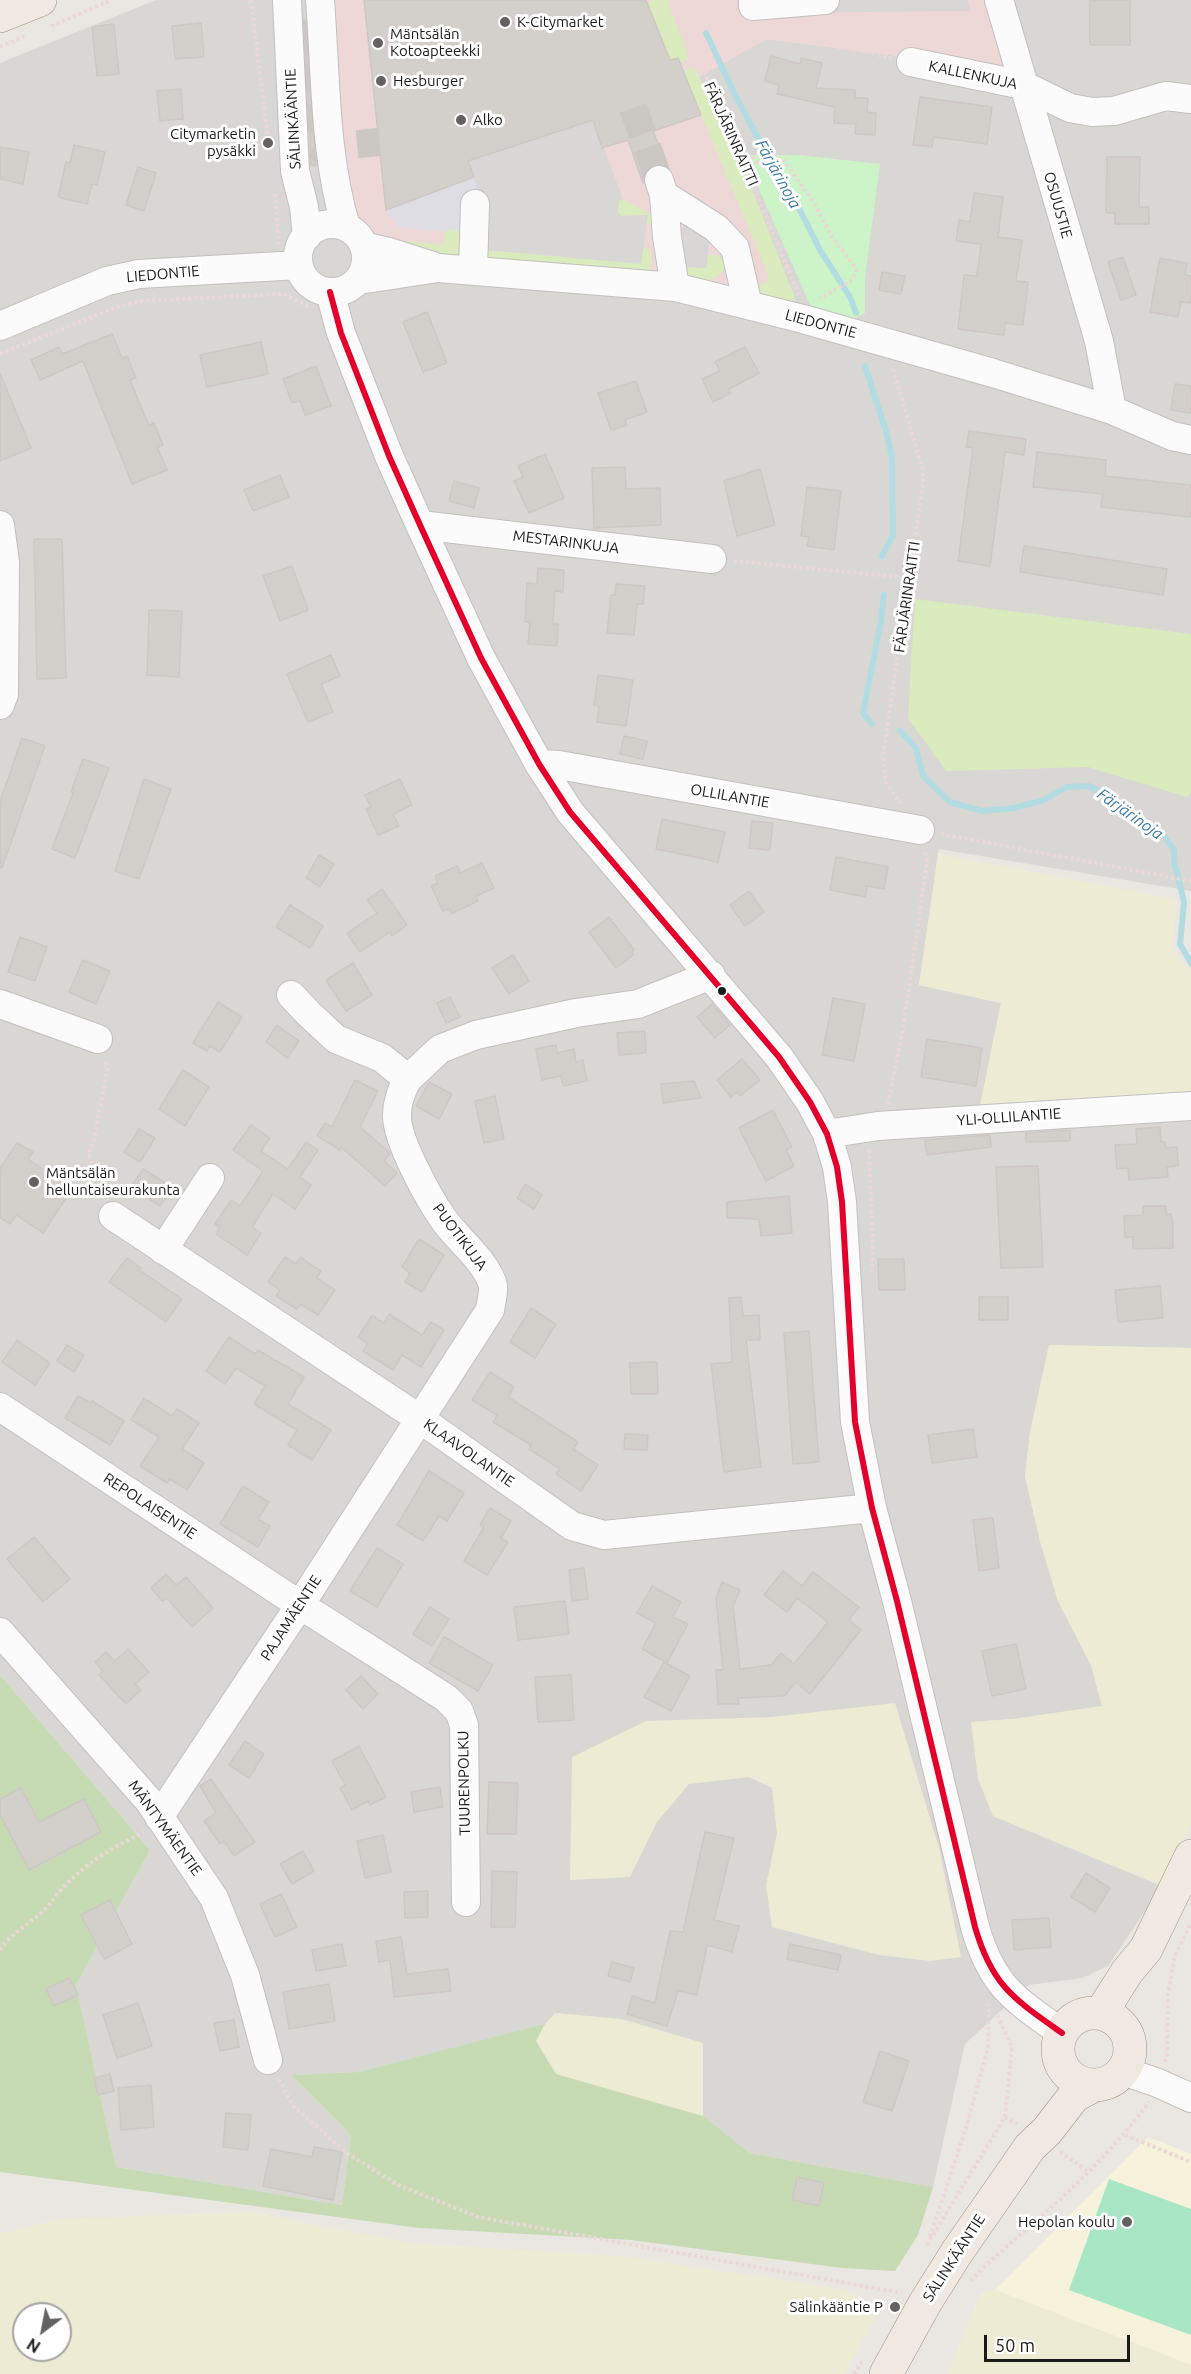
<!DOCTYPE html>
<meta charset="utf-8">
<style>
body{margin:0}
#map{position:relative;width:1191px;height:2374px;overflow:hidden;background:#eae7e2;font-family:Ubuntu,sans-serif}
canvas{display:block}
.north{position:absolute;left:12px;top:2302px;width:60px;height:60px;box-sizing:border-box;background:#fff;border:2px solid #a4a4a4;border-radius:50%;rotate:212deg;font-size:16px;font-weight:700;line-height:24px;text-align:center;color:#1b1b1b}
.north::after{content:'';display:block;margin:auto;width:21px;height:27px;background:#636261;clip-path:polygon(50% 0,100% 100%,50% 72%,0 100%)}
.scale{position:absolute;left:984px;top:2335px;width:146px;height:27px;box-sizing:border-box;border:3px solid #1b1b1b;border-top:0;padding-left:8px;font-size:18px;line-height:21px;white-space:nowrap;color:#1b1b1b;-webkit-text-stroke:4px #fff;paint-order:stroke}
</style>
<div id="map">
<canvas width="1191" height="2374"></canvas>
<div class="north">N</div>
<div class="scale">50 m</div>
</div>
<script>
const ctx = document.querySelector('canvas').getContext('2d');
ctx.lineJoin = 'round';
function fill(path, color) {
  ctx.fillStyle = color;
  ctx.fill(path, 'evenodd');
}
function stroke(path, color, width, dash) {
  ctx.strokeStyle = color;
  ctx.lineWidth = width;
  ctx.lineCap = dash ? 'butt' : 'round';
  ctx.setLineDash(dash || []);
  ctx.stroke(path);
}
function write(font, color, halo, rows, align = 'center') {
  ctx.font = font + ' Ubuntu,sans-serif';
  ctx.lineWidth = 6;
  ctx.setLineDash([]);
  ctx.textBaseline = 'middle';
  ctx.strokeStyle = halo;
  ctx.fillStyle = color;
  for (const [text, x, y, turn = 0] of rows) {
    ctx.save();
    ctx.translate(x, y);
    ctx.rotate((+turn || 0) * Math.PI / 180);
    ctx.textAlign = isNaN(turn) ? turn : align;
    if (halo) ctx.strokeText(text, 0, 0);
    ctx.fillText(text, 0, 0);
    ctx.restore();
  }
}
fill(new Path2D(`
 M156 0H333L801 314 698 77 766 39 1007 70 994 0H1191V891L939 849 919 985 1001 1003 979 1110 1191 1098V1348L1049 1345 1030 1433 1025 1476 1040 1541 1058 1601 1091 1665 1102 1706 1014 1719 972 1722 993 1816 1162 1886 1108 1966 1082 1978 1029 1985 965 2044 933 2187 750 2153 702 2116 544 2025 358 2072 291 2075 351 2135 342 2205 116 2167 76 1985 150 1850 0 1675V63Z`), '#d9d7d4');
fill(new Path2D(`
 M333 0H994L1007 70 766 39 699 77 801 315 443 265 364 236 350 223Z`), '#eed8d7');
fill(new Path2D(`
 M1148 2137 1191 2154V2365L995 2290Z`), '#f6f2dc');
fill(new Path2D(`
 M938 854 1175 899 1176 910 1171 949 1191 972V1098L979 1111 1001 1003 919 985Z
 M1049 1345 1191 1348V1824L1162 1886 993 1816 978 1779 971 1722 1014 1719 1102 1706 1091 1665 1058 1601 1040 1541 1025 1476 1030 1433Z
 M895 1703 939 1848 961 1957 931 1961 879 1955 772 1927 766 1885 777 1834 772 1788 749 1777 689 1784 657 1822 630 1877 570 1880 572 1757 646 1721 772 1717Z
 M555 2013 622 2019 703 2043V2116L556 2074 536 2041 545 2024Z
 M250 2212 409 2243 620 2256 782 2280 844 2290 873 2305 877 2314 845 2374H0V2232L6 2233 56 2219ZM24 2314H60V2350H24Z
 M995 2290 1191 2365V2374H947L980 2293Z`), '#edebd4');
fill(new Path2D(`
 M654 0H667L689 58 679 63 670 60 648 3Z
 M694 67 716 111 753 192 795 298 791 303 759 294V285L769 281 768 274 683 72Z
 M623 199 651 215V224L647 223V215L621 216 617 212 619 201Z
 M452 229 461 232V254L454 259 396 240 443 245 445 232Z
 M646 247 651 250V274L486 261 485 250 641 263 642 251Z
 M708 255H719L724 260 725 268C715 284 700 280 683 278L676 262 706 268Z
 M915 599 1191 634V792L1187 797 1088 767 946 771 908 718Z`), '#daebbd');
fill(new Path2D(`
 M0 1675 150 1850 76 1985 116 2167 342 2205 351 2135 291 2075 358 2072 545 2024 536 2041 556 2074 703 2116 750 2153 933 2187 918 2235 895 2271 842 2268 631 2240 419 2228 0 2172Z`), '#c6dbb4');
fill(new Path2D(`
 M744 155H799L880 164 865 277V313L849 321 811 307Z`), '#cdf4c9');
fill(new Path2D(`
 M1109 2179 1191 2209V2335L1069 2290Z`), '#a9e6c6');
fill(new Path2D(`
 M761 0H968L970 11 761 13Z
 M1030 0H1059L1062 39 1033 41Z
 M593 120 623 199 619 201 618 212 621 216 648 215 641 264 485 250 478 191 468 161Z
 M683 223 711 225 706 268 681 267Z
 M49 451 70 501 38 515 34 506 23 510 5 469Z
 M177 495 179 594 94 596 93 534 104 533 103 496Z
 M35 866 145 905 129 953 18 914Z`), '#d8d7d5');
fill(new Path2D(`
 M474 177 478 191 461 232 452 229 445 232 398 227 386 210Z`), '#dddde3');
stroke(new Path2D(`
 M706 33 736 97 777 173 801 212 820 250 850 297 856 313
 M865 366 886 431 892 457 893 535 882 556
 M872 724 863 713 881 621 884 595
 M900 731 916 748 923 776 950 802 982 811 1014 808 1044 800 1067 787 1089 786 1113 799 1134 818 1162 833 1174 850V861L1184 902 1180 944 1191 963`), '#b2dce1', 6);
const building = new Path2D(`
 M364 0H646L670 60 678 58 701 115 653 131 667 166 654 164 647 169 643 176V183L628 140 602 148 593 120 468 161 474 177 386 210Z
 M1090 0H1130V45H1090Z
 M305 20 316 165H311L304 20Z
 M201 23 204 57 175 59 172 26Z
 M114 24 119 74 97 76 92 27Z
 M771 56 800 64 801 58 822 63 816 88 855 90V98H868L867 112 876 113 875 135 855 134 856 124 834 123 835 107 777 94 779 85 765 81Z
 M181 89 183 119 160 121 157 91Z
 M920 97 992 107 987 144 934 137 932 147 913 145Z
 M74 145 105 152 97 185 92 184 87 204 58 197 66 162 70 163Z
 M0 147 29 152 23 184 0 179Z
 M1107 157H1140L1139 207H1149V224H1115V213H1106Z
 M138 167 156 173 144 211 126 205Z
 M974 193 1003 197 998 237 1022 240 1016 281 1028 282 1023 325 1005 323 1004 335 958 329 964 275 977 276 981 244 956 241 959 220 970 222Z
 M1123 257 1136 295 1121 300 1108 262Z
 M1160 258 1187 263 1185 275 1191 276V303L1181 302 1178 317 1150 312Z
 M882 272 905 276 901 294 879 290Z
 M427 312 447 363 423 372 403 322Z
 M112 334 122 358 127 356 136 378 130 380 149 426 154 423 163 445 157 447 167 470 132 484 83 361 40 380 31 360 59 347 62 354Z
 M261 342 268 374 207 387 200 355Z
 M745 347 759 373 729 389 731 393 713 402 702 379 720 371 715 362Z
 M316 366 331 406 305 415 300 401 292 403 283 379Z
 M0 373 31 448 0 461Z
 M636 381 647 412 625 420 627 425 611 430 598 393Z
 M1175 384 1191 386V413L1171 410Z
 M969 431 1026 439 1024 455 1005 452 990 566 958 561 973 448 966 447Z
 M1037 452 1106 460 1105 476 1191 485V517L1101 507 1103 494 1033 487Z
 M545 454 564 498 529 513 514 481 523 477 518 466Z
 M625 467 626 489 660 488 661 525 594 528 592 468Z
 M760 469 775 525 737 536 724 481Z
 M280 475 289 497 253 511 244 490Z
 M454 481 479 488 474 508 449 501Z
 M807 487 841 491 834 550 807 546 809 537 801 536Z
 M34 539H62L66 678 37 679Z
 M1024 546 1167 569 1163 595 1020 572Z
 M292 566 308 610 280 621 263 576Z
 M538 568 564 570 563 592 555 591 553 624H558L557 646 528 644 530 622H525L527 583 537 584Z
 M616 584 645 586 643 604H637L634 635 607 633 611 595H615Z
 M149 610 182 611 179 677 147 675Z
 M331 655 340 676 321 684 333 712 308 722 287 674Z
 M598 675 633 680 626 726 597 722 599 706 594 705Z
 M624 736 647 741 643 759 620 754Z
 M22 738 45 746 2 868 0 867V802Z
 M83 759 109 768 75 858 52 849 73 793 71 792Z
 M144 779 171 789 139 879 115 871Z
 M400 779 412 805 393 814 399 826 378 835 366 809 371 807 365 795Z
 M662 819 725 832 718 862 656 849Z
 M752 821 773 823 770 850 749 848Z
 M319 855 334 864 320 887 306 878Z
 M836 857 888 867 884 889 867 886 865 897 830 890Z
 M482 863 494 888 476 896 478 901 451 914 449 909 443 911 431 886 438 883 435 876 457 866 460 873Z
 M382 889 407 925 392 936 390 932 360 952 347 933 377 913 367 900Z
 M749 891 764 912 745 926 730 905Z
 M290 905 323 926 310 948 276 927Z
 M609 917 634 950 632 952 633 955 616 968 589 932Z
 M20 937 47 947 35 981 8 972Z
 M513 955 529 981 509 994 492 968Z
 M83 960 110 971 96 1004 69 992Z
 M353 963 372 995 346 1011 326 980Z
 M450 997 460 1017 446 1023 437 1003Z
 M833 998 865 1004 854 1061 822 1055Z
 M218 1002 242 1017 220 1052 210 1046 207 1051 193 1043Z
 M712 1004 730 1025 715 1038 697 1017Z
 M277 1025 299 1041 287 1058 266 1042Z
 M645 1031 646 1053 619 1055 617 1033Z
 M927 1039 982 1048 976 1086 921 1077Z
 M556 1045 557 1053 574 1049 576 1062 583 1060 587 1081 563 1086 561 1076 542 1080 536 1049Z
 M742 1059 760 1080 740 1096 737 1092 731 1097 717 1080Z
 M183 1070 209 1087 185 1126 159 1109Z
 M355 1080 378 1091 360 1127 390 1153 384 1161 397 1173 385 1186 341 1147 340 1150 317 1136 325 1123 332 1127Z
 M694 1081 701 1098 663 1103 661 1084Z
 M429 1082 452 1094 439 1119 416 1106Z
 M495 1096 504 1139 484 1143 475 1101Z
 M773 1110 792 1147 786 1150 794 1166 766 1181 739 1128Z
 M251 1125 270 1138 261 1151 288 1169 306 1142 318 1150 300 1177 311 1185 295 1209 273 1194 252 1227 261 1233 247 1255 216 1234 220 1227 215 1224 231 1200 240 1206 263 1171 233 1150Z
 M1160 1127 1161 1142H1165L1166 1148 1177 1147 1178 1166 1167 1167 1168 1177 1129 1180 1128 1168 1117 1169 1115 1145 1137 1144 1136 1129Z
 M139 1129 155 1138 140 1162 124 1152Z
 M1070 1130V1141L1026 1142V1133Z
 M990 1135 991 1147 927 1155 925 1140Z
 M17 1143 33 1152 28 1159 72 1189 43 1233 16 1215 10 1224 0 1218V1168Z
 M1038 1166 1043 1267 1001 1268 996 1167Z
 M143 1169 172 1187 160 1206 131 1187Z
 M525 1184 542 1195 534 1209 517 1198Z
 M789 1196 792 1233 761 1236 759 1219 727 1218V1202Z
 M1143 1206H1166V1214H1171L1173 1223V1248L1133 1249V1237H1125L1124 1216 1143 1215Z
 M419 1239 444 1255 422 1292 405 1282 410 1273 402 1267Z
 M285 1257 296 1264 300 1257 321 1271 317 1278 335 1290 318 1315 301 1304 297 1309 276 1296 280 1290 268 1282Z
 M127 1258 141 1268 139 1270 182 1299 166 1322 109 1282Z
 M878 1259H904L905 1290H879Z
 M1160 1286 1163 1318 1118 1322 1115 1290Z
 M741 1297 743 1316 759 1315 760 1340H746L761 1467 724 1472 711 1364 732 1362 729 1298Z
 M979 1297H1008V1320H979Z
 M531 1308 556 1324 535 1358 510 1342Z
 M389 1314 422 1335 431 1322 444 1330 421 1367 402 1355 393 1370 363 1351 368 1343 358 1337 372 1315 384 1323Z
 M809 1331 819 1462 793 1464 784 1333Z
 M229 1337 255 1354 258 1350 304 1377 288 1404 331 1430 312 1460 288 1445 297 1430 254 1404 265 1386 236 1368 225 1384 206 1371Z
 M17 1340 50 1363 35 1385 2 1362Z
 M67 1345 84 1355 74 1372 57 1361Z
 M657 1362 658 1394H631L630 1363Z
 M490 1372 514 1387 508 1397 578 1442 573 1449 598 1465 581 1491 556 1474 560 1469 529 1449 531 1445 493 1422 497 1415 472 1400Z
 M78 1396 91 1403 92 1401 124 1421 110 1445 65 1418Z
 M144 1398 172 1416 177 1409 199 1423 182 1449 204 1463 187 1490 170 1479 167 1483 140 1466 159 1437 131 1420Z
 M973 1429 977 1457 932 1463 928 1435Z
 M625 1434 648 1435 647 1450 624 1449Z
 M429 1471 464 1493 447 1521 439 1516 423 1541 397 1525Z
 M243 1486 269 1502 258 1519 270 1526 258 1547 220 1524Z
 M490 1508 511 1521 501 1538 508 1542 487 1575 464 1561 484 1527 480 1525Z
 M993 1518 999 1568 979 1571 973 1520Z
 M34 1537 70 1579 43 1602 7 1559Z
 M377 1548 403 1564 377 1607 350 1591Z
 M584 1568 588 1599 572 1601 569 1570Z
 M783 1571 802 1586 813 1572 859 1607 849 1620 861 1630 810 1694 796 1682 784 1696 738 1698 739 1704H718L716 1670H723L716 1598 722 1582 740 1590 733 1606 740 1669 771 1665 781 1653 794 1664 828 1622 797 1598 787 1612 764 1595Z
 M166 1574 176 1585 186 1577 213 1608 192 1627 167 1598 162 1601 151 1588Z
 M652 1586 681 1602 673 1617 688 1624 667 1663 642 1649 656 1623 637 1613Z
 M565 1601 569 1634 518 1640 514 1607Z
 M430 1607 449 1619 432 1646 413 1634Z
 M444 1637 493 1665 478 1691 429 1663Z
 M1016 1644 1026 1689 992 1696 982 1651Z
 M128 1649 149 1672 135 1684 141 1690 126 1704 99 1675 103 1671 95 1662 106 1652 115 1661Z
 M664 1662 690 1676 671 1711 644 1697Z
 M571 1675 574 1720 538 1722 535 1677Z
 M361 1676 378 1694 363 1709 346 1690Z
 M245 1741 264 1754 249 1778 229 1765Z
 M359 1746 386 1797 370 1805 368 1801 352 1810 340 1788 345 1785 332 1761Z
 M211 1779 255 1842 234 1856 224 1841 220 1844 204 1821 216 1813 200 1786Z
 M489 1782 518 1783 516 1834H487Z
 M440 1787 443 1807 414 1812 411 1792Z
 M21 1788 39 1822 84 1799 101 1832 29 1870 0 1815V1799Z
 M705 1832 734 1838 714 1920 739 1926 732 1952 707 1945 697 1995 678 1991 667 2026 627 2014 632 1996 655 2003 670 1931 683 1932Z
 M383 1835 391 1872 365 1878 357 1841Z
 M303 1851 314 1871 292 1884 280 1864Z
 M492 1871 517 1872 515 1927H491Z
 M1086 1873 1110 1888 1095 1912 1071 1897Z
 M428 1891V1917L405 1918 404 1892Z
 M281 1894 297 1927 275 1937 260 1904Z
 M110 1900 132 1944 104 1959 81 1915Z
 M1049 1918 1051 1947 1014 1950 1012 1920Z
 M401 1937 407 1974 448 1969 451 1991 394 1997 390 1960 379 1962 376 1941Z
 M342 1944 346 1966 316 1971 312 1950Z
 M790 1944 841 1955 838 1970 787 1959Z
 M612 1962 634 1968 630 1982 608 1976Z
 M69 1978 78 1995 54 2006 46 1989Z
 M329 1984 335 2021 289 2029 283 1992Z
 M138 2003 152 2046 117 2058 103 2015Z
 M234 2020 239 2047 220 2051 214 2023Z
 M880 2051 909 2061 892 2111 863 2102Z
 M110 2074 114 2091 98 2095 94 2078Z
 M151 2085 154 2127 121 2130 118 2088Z
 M226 2113 251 2115 248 2150 223 2147Z
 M314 2147 342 2152 333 2200 263 2186 271 2149 312 2157Z
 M797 2177 824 2183 819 2206 792 2200Z`);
fill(building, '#d3cfcb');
stroke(building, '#cdc8c4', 1.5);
stroke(new Path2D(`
 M304 21 314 144 319 148 379 142
 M633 108 659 180`), '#cbc8c4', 28, [28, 14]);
const minor = new Path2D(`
 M287 0 295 171 304 207 307 236
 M320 0C326 76 324 154 346 227
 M753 0V6L825 0
 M999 0 1099 341 1112 410
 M911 62 1023 85 1070 108 1092 112 1114 111 1166 96 1191 99
 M659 180 664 195 667 237 675 287
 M664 195 716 228 735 248 748 305
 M298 258a34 34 0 1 1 68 0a34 34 0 1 1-68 0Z
 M364 246 389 252 433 266
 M473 271 475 204
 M359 280 438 268 675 287 803 319 993 373 1112 410 1172 436 1191 440
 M330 292 341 333 389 456 420 525 481 658 539 764 570 812 779 1057 810 1102 827 1134 837 1167 842 1202 855 1422 872 1508 897 1601 975 1927C992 1986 1014 1999 1062 2033
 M0 326 107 281 139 274 299 265
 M0 525 5 562 4 694 0 705
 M420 525 712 559
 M539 764 559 765 920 830
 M0 1004 98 1039
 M408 1079 440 1049 476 1035 576 1013 638 1004 711 975
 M827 1134 878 1126 1191 1106
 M113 1216 420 1419 572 1526 604 1535 872 1508
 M163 1250 210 1178
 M0 1407 300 1605 446 1698 459 1711 464 1725 466 1902
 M0 1632 149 1801 214 1898 245 1975 268 2060
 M159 1817 300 1605 490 1310C491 1301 495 1290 492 1282 482 1257 459 1241 444 1220 429 1199 396 1139 397 1115 397 1103 402 1089 408 1079L382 1058 336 1039 309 1014 291 995
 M1123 2071 1158 2083 1191 2098`);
const major = new Path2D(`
 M0 16 40 0
 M1101 2013 1127 1972 1146 1949 1191 1856
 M1058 2049a36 36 0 1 1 72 0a36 36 0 1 1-72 0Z
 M886 2374 925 2303 957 2252 1030 2147 1047 2131 1074 2096 1095 2085`);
stroke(minor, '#c2c1bf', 30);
stroke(major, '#a09280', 34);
stroke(new Path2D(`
 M251 0 268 139
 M674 0 799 295
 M683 20 736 22
 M51 26 112 0
 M773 29 891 58
 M0 47 27 35
 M742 158 752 155 759 165C768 166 774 159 783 159L816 206 832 237 856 268V274L850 281 819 299
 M275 194 279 244
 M363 197 389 228
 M0 354 117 307 142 301 284 294 310 308
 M893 369 923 470V485L883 756 886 783 900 803
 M734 561 910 578
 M941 834 1191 881
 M888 1104 903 1029 927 861 925 852
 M869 1150 873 1248 872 1271
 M105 1197 88 1153 93 1144 108 1067 105 1060
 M0 1950C12 1931 34 1922 48 1906 52 1902 53 1898 57 1894 83 1865 109 1849 144 1832
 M1165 2062 1167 2054 1168 1994 1175 1955 1191 1923
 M279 2079 293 2106 348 2154 398 2185 478 2217 902 2293
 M1005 2117 1017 2124
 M1125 2135 1191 2162
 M1060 2152 1089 2172
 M930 2237 966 2128 988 2047 989 2004
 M927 2245 1005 2117 1012 2048 997 2014
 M971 2281C993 2256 1020 2236 1045 2213 1083 2179 1119 2143 1149 2102
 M854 2374 862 2362`), '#ead7d6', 4, [3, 3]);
stroke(minor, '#fcfbfb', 28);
stroke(major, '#f0e9e2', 33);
stroke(new Path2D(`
 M330 292 341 333 389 456 420 525 481 658 539 764 570 812 779 1057 810 1102 827 1134 837 1167 842 1202 855 1422 872 1508 897 1601 975 1927C992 1986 1014 1999 1062 2033`), '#e4002b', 6);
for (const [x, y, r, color] of [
 [505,22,6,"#636261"],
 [378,43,6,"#636261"],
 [381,81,6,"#636261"],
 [461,120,6,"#636261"],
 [268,143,6,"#636261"],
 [722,991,5,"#1b1b1b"],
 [34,1182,6,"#636261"],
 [1127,2222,6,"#636261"],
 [895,2307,6,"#636261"]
]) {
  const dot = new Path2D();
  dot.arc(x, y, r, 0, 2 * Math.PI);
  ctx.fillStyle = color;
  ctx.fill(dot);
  stroke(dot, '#fff', 2);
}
write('15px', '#1b1b1b', '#fff', [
 ["K-Citymarket",517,22],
 ["Mäntsälän",390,34],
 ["Kotoapteekki",390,51],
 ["Hesburger",393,81],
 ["Alko",473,120],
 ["Citymarketin",256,134,"right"],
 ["pysäkki",256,151,"right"],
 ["Mäntsälän",46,1173],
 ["helluntaiseurakunta",46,1190],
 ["Hepolan koulu",1115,2222,"right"],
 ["Sälinkääntie P",883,2307,"right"]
], 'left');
write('15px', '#1b1b1b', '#fff', [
 ["KALLENKUJA",973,75,12],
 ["SÄLINKÄÄNTIE",293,119,-93],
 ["FÄRJÄRINRAITTI",731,134,66],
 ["OSUUSTIE",1058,205,74],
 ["LIEDONTIE",163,274,-5],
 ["LIEDONTIE",821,324,15],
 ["MESTARINKUJA",566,542,7],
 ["FÄRJÄRINRAITTI",907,597,-82],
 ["OLLILANTIE",730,796,10],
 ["YLI-OLLILANTIE",1009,1117,-4],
 ["PUOTIKUJA",460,1237,53],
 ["KLAAVOLANTIE",469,1453,35],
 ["REPOLAISENTIE",150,1506,33],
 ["PAJAMÄENTIE",291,1618,-57],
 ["TUURENPOLKU",464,1783,-91],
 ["MÄNTYMÄENTIE",165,1828,54],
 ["SÄLINKÄÄNTIE",954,2258,-57]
]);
write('italic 16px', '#3a78a3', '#fff', [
 ["Färjärinoja",778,174,61],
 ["Färjärinoja",1130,814,35]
]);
</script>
